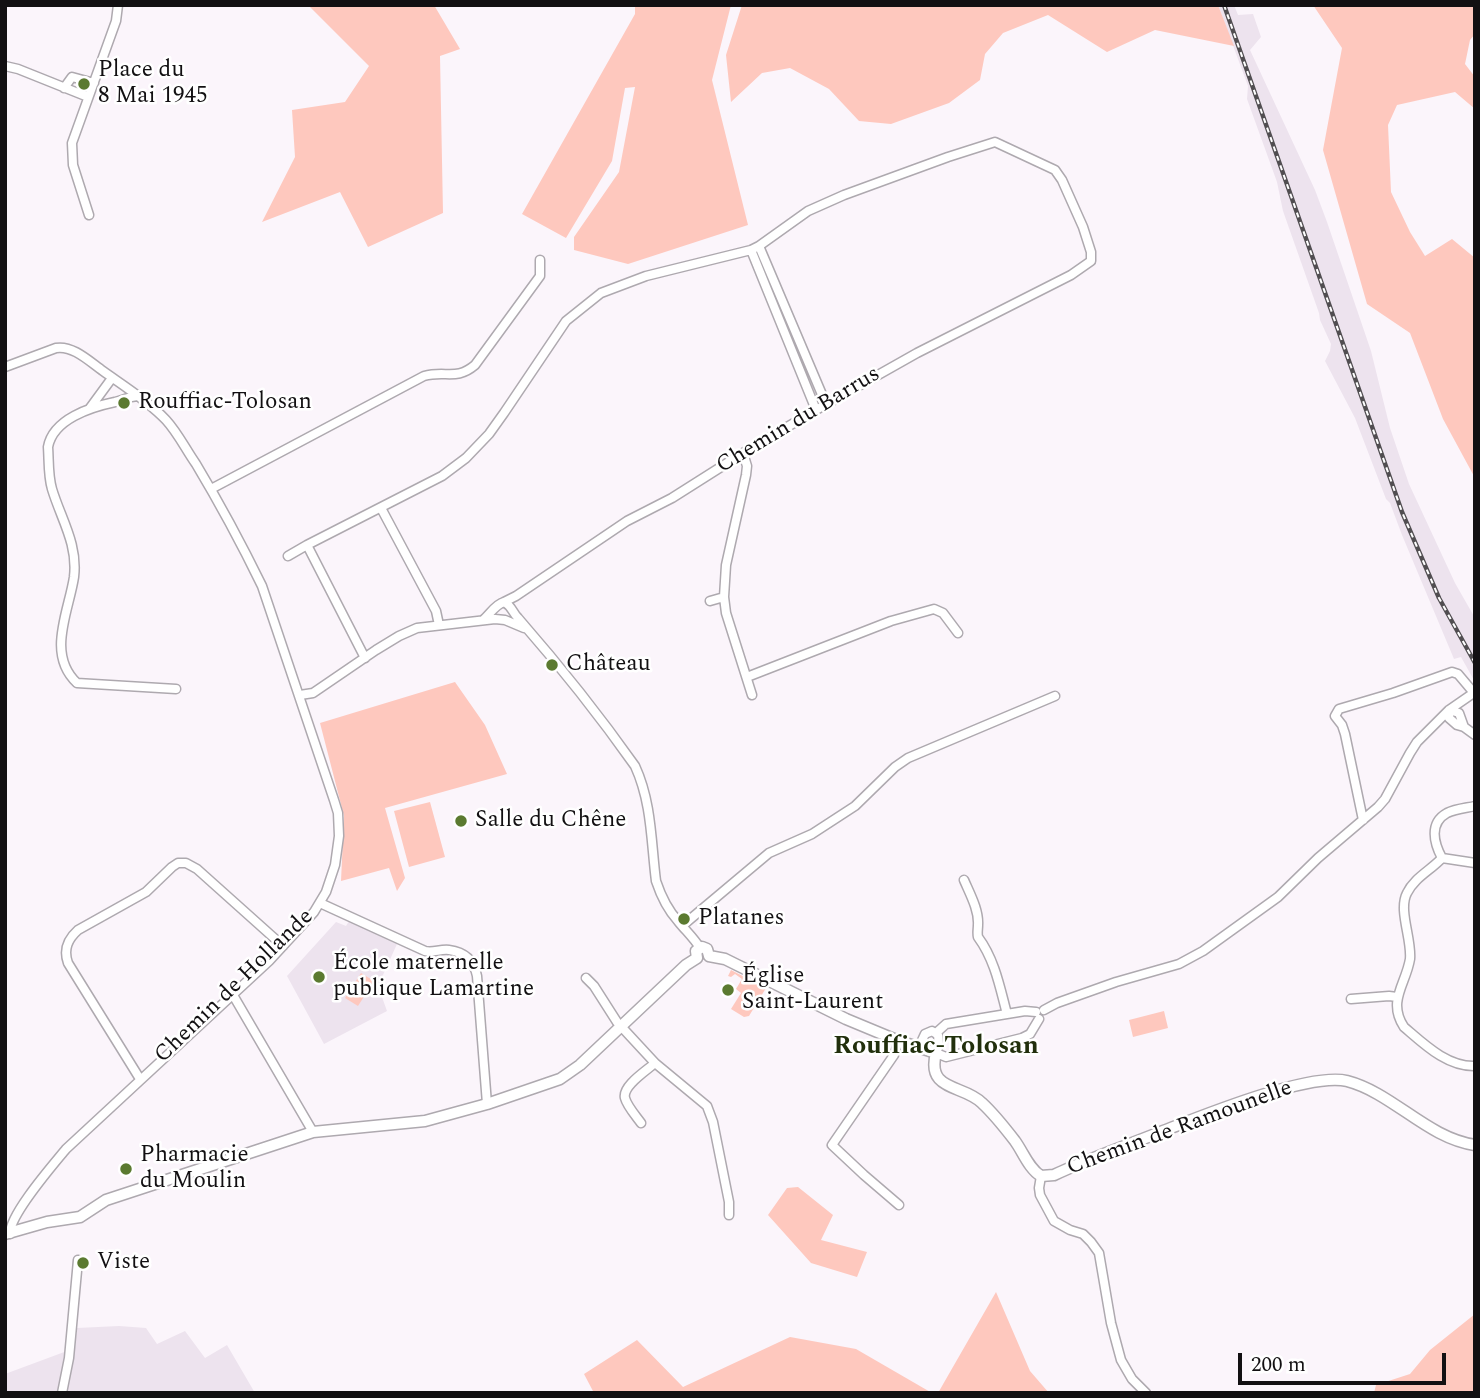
<!DOCTYPE html>
<meta charset="utf-8">
<style>
body{margin:0}
#map{position:relative;width:1480px;height:1398px;overflow:hidden;background:#fbf5fb;font-family:Spectral,serif}
canvas{display:block}
.frame{position:absolute;inset:0;border:7px solid #121012;pointer-events:none}
.scale{position:absolute;left:1238px;top:1353px;width:208px;height:32px;box-sizing:border-box;border:4px solid #121012;border-top:0;padding-left:9px;font-size:21px;line-height:24px;white-space:nowrap;color:#121012;-webkit-text-stroke:5px #fff;paint-order:stroke}
</style>
<div id="map">
<canvas width="1480" height="1398"></canvas>
<div class="frame"></div>
<div class="scale">200 m</div>
</div>
<script>
const ctx = document.querySelector('canvas').getContext('2d');
ctx.lineJoin = 'round';
function fill(path, color) {
  ctx.fillStyle = color;
  ctx.fill(path, 'evenodd');
}
function stroke(path, color, width, dash) {
  ctx.strokeStyle = color;
  ctx.lineWidth = width;
  ctx.lineCap = dash ? 'butt' : 'round';
  ctx.setLineDash(dash || []);
  ctx.stroke(path);
}
function write(font, color, halo, rows, align = 'center') {
  ctx.font = font + ' Spectral,serif';
  ctx.lineWidth = 5;
  ctx.setLineDash([]);
  ctx.textBaseline = 'middle';
  ctx.strokeStyle = halo;
  ctx.fillStyle = color;
  for (const [text, x, y, turn = 0] of rows) {
    ctx.save();
    ctx.translate(x, y);
    ctx.rotate((+turn || 0) * Math.PI / 180);
    ctx.textAlign = isNaN(turn) ? turn : align;
    if (halo) ctx.strokeText(text, 0, 0);
    ctx.fillText(text, 0, 0);
    ctx.restore();
  }
}
fill(new Path2D(`
 M1218 5H1234L1238 15 1253 14 1261 37 1250 50 1315 190 1327 222 1371 351 1390 428 1409 484 1455 583 1475 618V682L1461 657 1454 659 1402 535 1390 503 1386 499 1355 418 1325 361 1330 351 1331 344 1320 320 1319 313 1283 211 1277 182 1247 99 1248 86Z
 M349 921 397 944 378 986 387 1011 324 1044 287 976 336 922 346 926Z
 M119 1326 146 1328 157 1344 185 1331 205 1358 227 1345 255 1393H5V1374L75 1348 77 1328Z`), '#ede3ee');
fill(new Path2D(`
 M308 5H434L460 49 440 56 443 213 368 247 340 192 262 222 295 157 292 110 345 102 369 66Z
 M635 5H731L712 80 748 225 628 264 574 250V237L619 172 635 87 625 88 612 161 566 238 522 214 635 14Z
 M742 5H1218L1234 46 1155 30 1107 52 1048 15 1003 33 985 54 980 80 949 103 891 124 859 121 829 89 790 68 762 73 731 102 726 55Z
 M1313 5H1475V34L1470 40 1465 64 1475 77V109L1455 92 1397 105 1388 125 1391 192 1410 232 1425 256 1452 239 1475 258V478L1443 419 1410 333 1367 304 1323 150 1342 48Z
 M455 682 485 725 507 774 385 808 405 878 397 891 389 868 341 881 344 816 320 723Z
 M430 802 445 857 409 867 394 811Z
 M731 970 766 988 749 1016 744 1017 731 1009 741 993 736 989 742 979 735 974 731 977 728 976Z
 M361 973 374 981 358 1006 345 998Z
 M1164 1011 1168 1028 1133 1037 1129 1020Z
 M798 1187 833 1215 821 1240 867 1252 857 1277 811 1263 768 1215 787 1188Z
 M996 1292 1030 1371 1049 1393H938Z
 M1475 1314V1393H1374L1376 1385 1410 1374 1430 1350Z
 M790 1337 856 1349 932 1393H594L584 1374 637 1340 683 1387Z`), '#fec8be');
const minor = new Path2D(`
 M5 66 18 69 88 97
 M64 88 72 77 94 83
 M89 215 73 165 72 143 116 21 118 5
 M759 246 826 404
 M751 250 816 410
 M5 367 56 348C73 345 90 362 103 371 124 386 148 401 166 420 178 433 186 450 196 464 220 504 242 545 262 586L334 800 338 813 339 836 335 865 326 892 314 912 269 961 66 1149C53 1165 9 1215 10 1234
 M137 396C129 397 123 400 115 402 91 407 53 419 48 447 49 460 48 476 52 489 61 519 78 544 74 577 69 611 46 654 77 683L176 689
 M90 408 112 378
 M211 489 424 376C446 370 456 381 475 365L540 276V260
 M381 508 436 611 439 625
 M288 556 307 545
 M724 597 726 565 746 475 747 466 743 453
 M710 601 724 597 726 613 752 695
 M483 620C490 614 496 604 504 602 512 606 512 612 518 618 559 665 599 715 635 766 652 803 651 842 656 881 661 896 667 909 678 921 685 930 694 938 700 948
 M365 658 307 545 442 476 466 458 489 434 504 413 566 321 601 293 646 276 751 250 759 246 808 211 844 195 948 157 995 142 1055 170 1062 180 1083 227 1091 252V261L1071 275 917 353 816 410 743 453 672 498 627 521 516 596 504 602
 M747 677 891 621 934 609 943 613 958 633
 M300 695 313 693 376 650 399 636 417 628 495 619 505 620 524 628
 M1464 727 1459 713 1449 710V718L1457 725 1464 727 1475 735
 M1475 806C1466 808 1455 809 1447 813 1429 823 1434 843 1442 858L1475 863
 M1363 820 1345 734 1342 725 1335 716 1339 709 1393 693 1452 672 1458 674 1474 693
 M1442 858C1431 870 1414 878 1407 893 1398 910 1412 939 1410 959 1406 984 1387 1001 1404 1027 1424 1044 1447 1067 1475 1066
 M964 880C970 894 979 910 978 925 978 929 977 933 978 937 995 960 1000 988 1007 1014
 M320 903 425 951C433 953 440 949 449 950 465 952 474 961 477 976L487 1104
 M682 926 769 853 812 834 855 806 895 767 908 758 1055 696
 M586 978 594 986 617 1022 655 1063 707 1106 713 1122 729 1202V1215
 M233 995 313 1132
 M1351 999 1389 996 1397 997
 M1044 1010 1057 1003 1116 982 1179 964 1203 951 1278 897 1318 858 1378 807 1385 799 1410 753 1417 742 1449 710 1475 692
 M936 1033 946 1024 1025 1011 1036 1012
 M919 1047 925 1034 932 1031 938 1035 939 1045 936 1053 946 1057 1022 1038 1030 1034 1039 1019
 M140 1079 68 963C63 949 68 939 78 930L146 892 172 867 178 863H186L197 869 283 946
 M641 1123C636 1116 627 1106 625 1098 622 1086 646 1071 655 1063
 M1041 1176 1039 1188 1040 1195 1054 1221 1070 1230 1083 1234 1091 1242 1099 1253 1111 1323 1121 1360 1132 1379 1146 1393
 M899 1205 864 1175 832 1145 894 1055 899 1041
 M62 1393 69 1358 78 1260`);
const tertiary = new Path2D(`
 M709 956 725 959 846 1019 899 1041 936 1053C926 1092 963 1084 982 1103 994 1114 1005 1128 1015 1141 1023 1152 1029 1169 1041 1176L1054 1175C1088 1159 1123 1147 1158 1133 1197 1118 1308 1072 1347 1081 1393 1093 1427 1138 1475 1145
 M697 958 696 951 702 947 707 949 709 956
 M5 1234 47 1222 80 1217 106 1200 313 1132 425 1121 487 1104 560 1079 580 1065 686 965 697 958`);
stroke(minor, '#aea9af', 11);
stroke(tertiary, '#aea9af', 13);
stroke(minor, '#fff', 8);
stroke(tertiary, '#fff', 10);
const rail = new Path2D(`
 M1224 5 1402 512 1439 598 1475 663`);
stroke(rail, '#514e51', 4.5);
stroke(rail, '#fff', 2, [5]);
for (const [x, y, r, color] of [
 [84,84,7,"#5b7a30"],
 [124,403,7,"#5b7a30"],
 [552,665,7,"#5b7a30"],
 [461,821,7,"#5b7a30"],
 [684,919,7,"#5b7a30"],
 [319,977,7,"#5b7a30"],
 [728,990,7,"#5b7a30"],
 [126,1169,7,"#5b7a30"],
 [83,1263,7,"#5b7a30"]
]) {
  const dot = new Path2D();
  dot.arc(x, y, r, 0, 2 * Math.PI);
  ctx.fillStyle = color;
  ctx.fill(dot);
  stroke(dot, '#fff', 2.5);
}
write('23px', '#121012', '#fff', [
 ["Place du",98,71],
 ["8 Mai 1945",98,97],
 ["Rouffiac-Tolosan",138,403],
 ["Château",566,665],
 ["Salle du Chêne",475,821],
 ["Platanes",698,919],
 ["École maternelle",333,964],
 ["publique Lamartine",333,990],
 ["Église",742,977],
 ["Saint-Laurent",742,1003],
 ["Pharmacie",140,1156],
 ["du Moulin",140,1182],
 ["Viste",97,1263]
], 'left');
write('23px', '#121012', '#fff', [
 ["Chemin du Barrus",799,421,-31],
 ["Chemin de Hollande",235,987,-44],
 ["Chemin de Ramounelle",1180,1129,-20]
]);
write('bold 26px', '#212f0c', '#fff', [
 ["Rouffiac-Tolosan",936,1048]
]);
</script>
